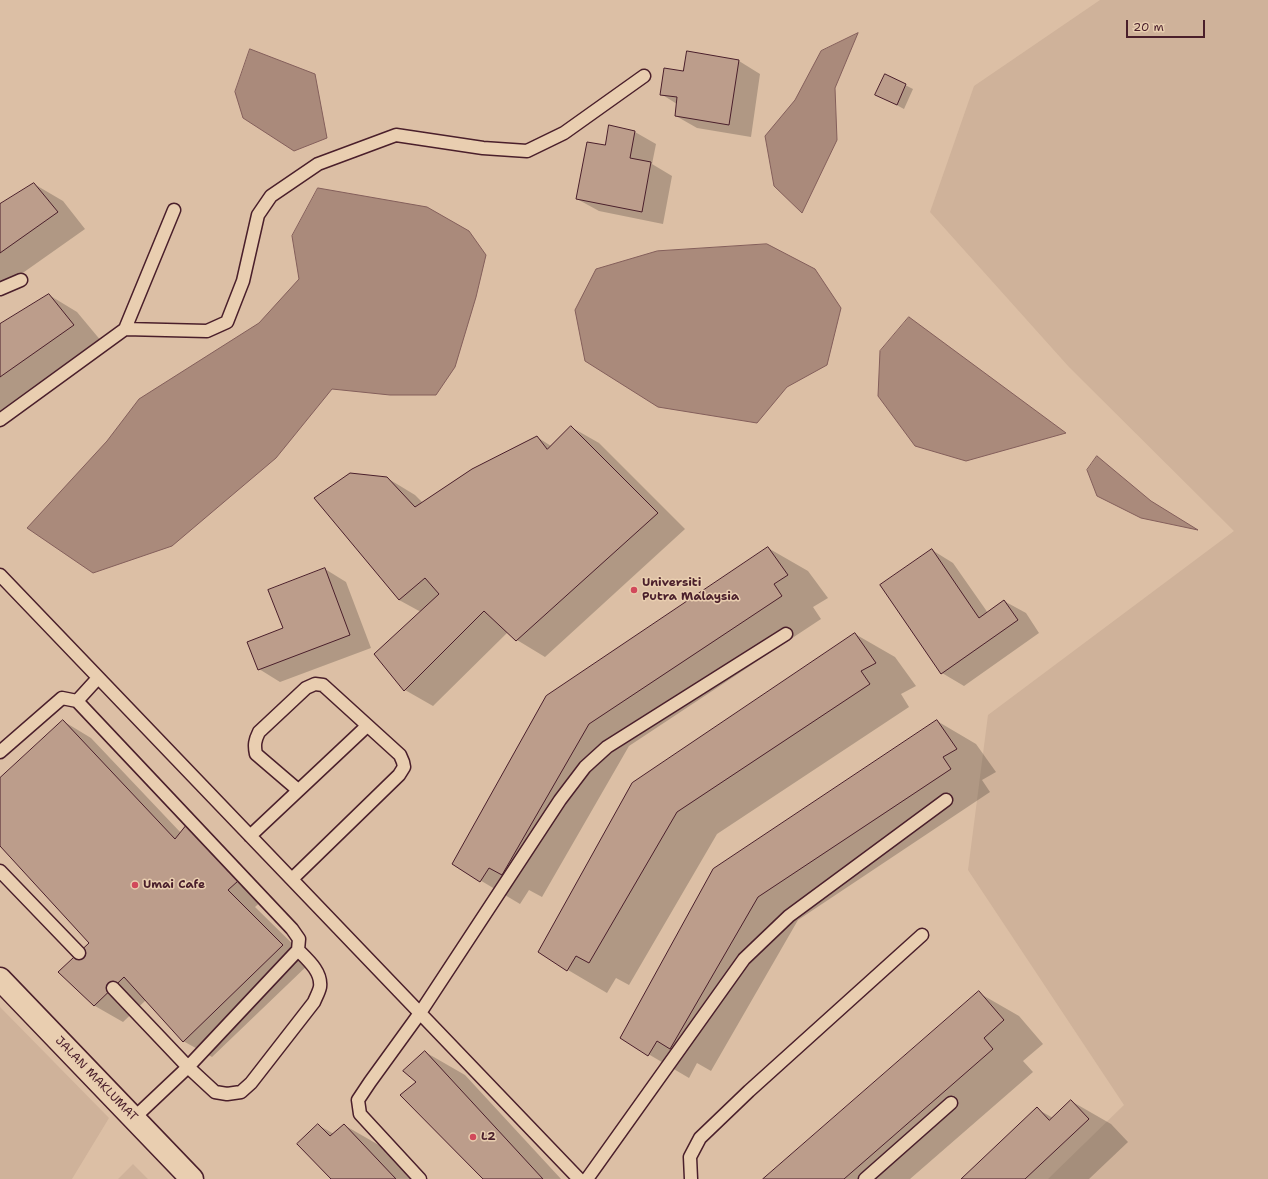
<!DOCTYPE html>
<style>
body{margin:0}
#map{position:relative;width:1268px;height:1179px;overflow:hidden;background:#e9ceb0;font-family:"Shantell Sans",sans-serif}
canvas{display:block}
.scale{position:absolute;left:1126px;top:20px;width:79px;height:18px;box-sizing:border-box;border:2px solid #4a1f2b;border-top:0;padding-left:5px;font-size:12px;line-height:14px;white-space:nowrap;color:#4a1f2b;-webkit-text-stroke:3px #e9ceb0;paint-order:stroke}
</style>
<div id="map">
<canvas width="1268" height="1179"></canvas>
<div class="scale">20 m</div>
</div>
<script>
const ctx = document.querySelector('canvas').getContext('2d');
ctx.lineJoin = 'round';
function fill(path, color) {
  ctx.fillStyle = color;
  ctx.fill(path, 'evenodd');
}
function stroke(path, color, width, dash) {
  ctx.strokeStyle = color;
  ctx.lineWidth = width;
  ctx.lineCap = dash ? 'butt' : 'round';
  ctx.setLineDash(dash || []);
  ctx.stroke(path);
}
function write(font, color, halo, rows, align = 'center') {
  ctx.font = font + ' "Shantell Sans",sans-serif';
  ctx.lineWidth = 3;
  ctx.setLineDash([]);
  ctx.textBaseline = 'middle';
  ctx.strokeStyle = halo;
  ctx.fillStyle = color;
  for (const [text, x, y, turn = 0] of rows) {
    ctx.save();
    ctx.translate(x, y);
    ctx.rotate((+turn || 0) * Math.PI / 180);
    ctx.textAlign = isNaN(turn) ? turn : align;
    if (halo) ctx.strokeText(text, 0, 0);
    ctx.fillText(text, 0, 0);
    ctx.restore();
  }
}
fill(new Path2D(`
 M0 0H1268V1179H0Z`), '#dcbfa5');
fill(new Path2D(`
 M1100 0H1268V1179H1048L1124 1105 968 870 988 715 1234 531 1069 367 930 212 974 86Z
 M0 1007 109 1118 72 1179H0Z
 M133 1164 148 1179H118Z`), '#cfb29a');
const water = new Path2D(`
 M858 33 835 88 837 140 802 213 774 186 765 136 795 100 821 51Z
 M250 49 315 74 327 138 294 151 243 118 235 92Z
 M318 188 427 207 469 231 486 255 476 297 455 367 436 395H390L332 389 276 458 172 546 93 573 27 528 107 441 139 399 259 323 299 279 292 236Z
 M767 244 815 269 841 308 827 365 787 387 757 423 658 407 585 361 575 310 596 269 657 251Z
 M909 317 1066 433 966 461 915 446 878 396 880 351Z
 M1097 456 1151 501 1198 530 1141 518 1097 496 1087 470Z`);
fill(water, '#aa8a7b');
stroke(water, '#845f5b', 1);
fill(new Path2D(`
 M687 53 739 61 760 74 751 137 697 128 676 116 677 104 661 94 684 72Z
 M885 75 913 89 904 109 883 98Z
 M635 132 656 144 652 164 672 176 663 224 599 211 577 199 605 146Z
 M34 184 63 201 85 229 0 289V205Z
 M49 295 77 312 102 342 0 413V325Z
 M571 427 599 443 685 529 545 657 517 640 508 632 433 706 405 690 421 612 399 600 387 478 415 495 423 503 537 437 551 446Z
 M768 548 808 571 828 598 813 607 821 619 629 746 542 897 529 890 520 904 453 864 547 697Z
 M932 550 953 563 988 613 1004 601 1026 613 1039 633 964 686 942 673 881 585Z
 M325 569 346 582 371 648 280 682 259 669Z
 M855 634 895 657 916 686 901 694 909 707 717 834 629 985 616 978 607 993 568 970 633 784Z
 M63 721 91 738 181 833 266 897 255 907 311 962 212 1057 183 1041 146 1000 123 1022 95 1006 60 972 91 943 0 845V779Z
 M937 721 976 744 996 772 982 780 990 792 798 920 711 1071 697 1063 689 1078 621 1038 714 870Z
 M979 993 1019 1016 1043 1044 1023 1061 1033 1072 910 1179H764Z
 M425 1052 465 1075 561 1179H484L418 1082Z
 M1071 1101 1111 1124 1128 1142 1089 1179H963L1037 1109 1053 1118Z
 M318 1125 334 1134 344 1125 384 1148 413 1179H332Z`), '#0003');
const building = new Path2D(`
 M687 51 739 60 729 125 675 116 677 97 660 95 664 68 683 71Z
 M885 74 906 84 897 105 875 95Z
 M609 125 635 131 630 158 651 162 642 212 576 199 587 142 605 145Z
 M34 183 58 212 0 253V204Z
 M49 294 74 325 0 377V324Z
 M571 426 658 513 516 641 484 611 404 691 374 654 439 594 425 578 399 600 314 498 350 473 387 477 415 507 472 469 537 436 547 449Z
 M768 547 788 575 774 584 782 596 589 724 502 875 489 868 480 882 452 864 546 696Z
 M932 549 979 618 1004 600 1018 620 941 674 880 585Z
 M325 568 350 635 258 670 247 642 283 628 268 590Z
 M855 633 876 663 861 671 870 684 677 812 589 963 576 956 567 971 538 952 632 783Z
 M63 720 175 839 187 824 238 881 228 890 283 945 183 1042 124 977 94 1006 58 972 89 943 0 846V778Z
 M937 720 957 749 943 757 951 769 758 897 670 1049 657 1041 648 1056 620 1038 713 869Z
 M979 991 1004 1020 984 1038 993 1049 844 1179H763Z
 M425 1051 543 1179H483L400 1095 416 1082 403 1071Z
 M1071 1100 1089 1119 1025 1179H961L1037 1107 1049 1120Z
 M318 1124 330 1136 344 1124 396 1179H331L297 1144Z`);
fill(building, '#bc9d8b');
stroke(building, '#4a1f2b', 1);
const service = new Path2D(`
 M0 289 21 280
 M125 329 207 331 227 322 243 281 258 215 271 196 318 164 396 135 483 148 527 151 564 133 644 76
 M0 420 125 329 174 210
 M0 575 579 1179
 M77 701 98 678
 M0 752 62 698 77 701 292 929 299 939 298 950 188 1067 134 1118
 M250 836 367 726
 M0 871 79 953
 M292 879 399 775 404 767 403 762 400 755 323 685 315 684 306 688 259 732C255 740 254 745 256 754L298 790
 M113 988 188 1067 215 1092 227 1094 241 1092 251 1083 314 1002C316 997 319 992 320 987 322 972 308 960 298 950
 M420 1179 360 1114 358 1100 370 1082 420 1013 560 800 585 767 607 747 786 634
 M587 1179 744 959 789 916 946 800
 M691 1179 690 1157 700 1138 749 1091 922 935
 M865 1179 951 1103`);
const minor = new Path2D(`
 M0 979 192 1179`);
stroke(service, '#4a1f2b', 15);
stroke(minor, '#4a1f2b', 25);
stroke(service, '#e9ceb0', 12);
stroke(minor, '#e9ceb0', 22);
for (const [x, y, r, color] of [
 [634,590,4,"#d1495b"],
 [135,885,4,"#d1495b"],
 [473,1137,4,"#d1495b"]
]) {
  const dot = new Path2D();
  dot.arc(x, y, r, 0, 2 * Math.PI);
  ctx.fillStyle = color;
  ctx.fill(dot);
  stroke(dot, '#e9ceb0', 1.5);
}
write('bold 12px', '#4a1f2b', '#e9ceb0', [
 ["Universiti",642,583],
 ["Putra Malaysia",642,597],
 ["Umai Cafe",143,885],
 ["L2",481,1137]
], 'left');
write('12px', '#4a1f2b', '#e9ceb0', [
 ["JALAN MAKLUMAT",96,1079,46]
]);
</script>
